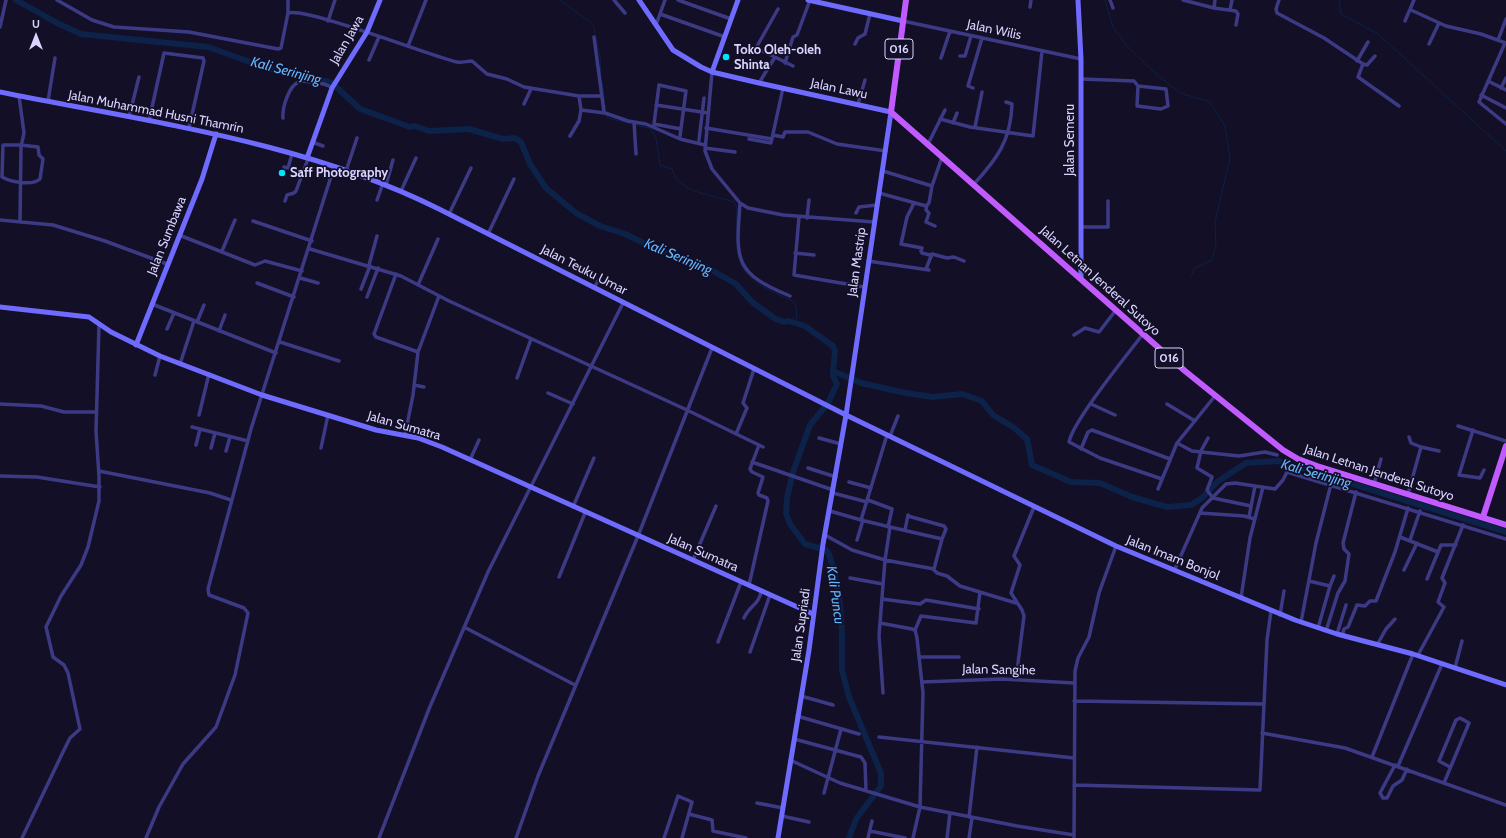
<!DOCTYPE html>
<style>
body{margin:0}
#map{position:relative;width:1506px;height:838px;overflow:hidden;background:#130f26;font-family:Cabin,sans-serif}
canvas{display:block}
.north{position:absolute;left:16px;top:16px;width:40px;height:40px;-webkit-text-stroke:3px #130f26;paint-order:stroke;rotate:0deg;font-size:11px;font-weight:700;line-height:16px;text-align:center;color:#d9d4ff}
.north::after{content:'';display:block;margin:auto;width:14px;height:18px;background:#d9d4ff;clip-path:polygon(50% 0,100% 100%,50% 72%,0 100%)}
</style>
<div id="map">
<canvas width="1506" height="838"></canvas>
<div class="north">U</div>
</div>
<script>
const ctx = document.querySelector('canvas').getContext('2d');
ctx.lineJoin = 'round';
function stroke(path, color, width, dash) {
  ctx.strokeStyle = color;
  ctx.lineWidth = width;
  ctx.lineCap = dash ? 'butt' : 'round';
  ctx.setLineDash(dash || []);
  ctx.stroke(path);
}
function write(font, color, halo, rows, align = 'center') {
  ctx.font = font + ' Cabin,sans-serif';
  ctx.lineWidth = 3.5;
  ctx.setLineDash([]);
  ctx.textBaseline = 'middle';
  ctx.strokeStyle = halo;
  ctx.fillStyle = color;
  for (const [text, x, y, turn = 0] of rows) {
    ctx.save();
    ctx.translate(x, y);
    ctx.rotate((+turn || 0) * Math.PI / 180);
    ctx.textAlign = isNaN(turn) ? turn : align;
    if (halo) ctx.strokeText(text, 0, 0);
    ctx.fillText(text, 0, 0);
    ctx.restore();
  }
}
stroke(new Path2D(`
 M560 0 593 24 600 57 601 78
 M1105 0 1113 27 1128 47 1157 75 1180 93 1210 102 1225 126 1230 158 1215 222 1216 245 1212 260 1195 268 1191 276
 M1339 0 1341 14 1378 34 1506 151
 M602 81 606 111
 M607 114V118L632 124
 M635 125 650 128 656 138 660 165 672 169C677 193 714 195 734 202L737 207C735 268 735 276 793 301L796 306 797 323`), '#0c2248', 1);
stroke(new Path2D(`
 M16 0 57 23 81 34 208 47 273 70 314 78 332 83 360 109 410 127 415 126 429 131 469 129 503 139 515 138 521 142 530 164 546 188 576 213 600 226 625 234 658 250 704 266 736 284 752 302 774 318 784 322 789 321 805 326 833 346 835 351 833 371 861 383 906 393 933 397 962 394 982 401 993 415 1013 427 1027 439 1032 465 1071 482 1100 483 1132 497 1167 507 1191 505 1202 498 1217 482 1246 463 1279 461 1506 532
 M833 371V376L837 384 828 403 810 425 793 472 787 498 786 513 790 524 805 544 826 550 829 554 834 570 840 604 842 634V670L849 697 881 773V786L856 819 849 838`), '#0c2248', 6);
stroke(new Path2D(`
 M57 0 92 20 114 27 189 32 278 49 281 48 288 13C306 7 428 55 457 62 462 63 467 61 472 61L487 74 507 79 524 87 579 96H602
 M288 0V12
 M614 0 625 13
 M678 0 731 19
 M1110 0 1113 8
 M1183 0 1214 8 1236 11 1238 14 1236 25
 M1279 0 1276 9 1277 13 1324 38 1363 64 1358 77 1399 106
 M1030 7 1031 0
 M1214 8 1215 0
 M1230 10 1232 0
 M1411 10 1446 26 1481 34 1506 43
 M660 14 725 37
 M328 21 335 0
 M903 21 1081 59
 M1405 21 1414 0
 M656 25 665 0
 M0 27 6 0
 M594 37 604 112
 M1498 40 1506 19
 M1505 43 1479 102 1506 124
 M855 44 858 38 865 34 870 14
 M1429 44 1439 23
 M408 46 426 0
 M960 56H965L971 36
 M775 57 756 48 778 9
 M941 58 950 31
 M369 60 379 37
 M1357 61 1368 42
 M785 63 793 37 797 35 810 0
 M1363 64 1367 65 1375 56
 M712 72 705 151 712 169 740 203 748 208 783 215 874 222
 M1081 79 1134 81 1138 86 1137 106 1161 109 1168 106 1166 89 1138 86
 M1488 81 1506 90
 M759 83 775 57 793 66
 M973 88 968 86 982 38
 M1501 88 1506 78
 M1481 95 1506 108
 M19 96 24 133 21 147 20 221
 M579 96 581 110 605 113 628 121 646 124 680 139 705 145
 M48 101 55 58
 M524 104 531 89
 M858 104 865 80
 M656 105 708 113
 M129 117 139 77
 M283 118C282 108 289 85 299 82 303 80 310 82 315 83 321 83 327 84 332 88
 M940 119 970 127 1033 136 1042 51
 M149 121 164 53 203 58 204 61 189 128
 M634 122 636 154
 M953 123 957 113
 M975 127 982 92
 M706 128 772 139
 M773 135 783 137 785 132H808L837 144 886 151
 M570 136 579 121 581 110
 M680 136 686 91 659 85 654 124 681 129
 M749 139 771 143 783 88
 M699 140 704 98
 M312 142 323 146
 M928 144 945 110
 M3 145H21L38 147 39 155 43 159 40 179C32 186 11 182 2 177Z
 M705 148 735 152
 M284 167 288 168 292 154
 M346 171 357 138
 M883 171 932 186 942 157
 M974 184C997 159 1011 140 1012 104L1006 102
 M386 185 393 160
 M401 191 416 158
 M879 193 926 206 929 203 932 186
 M377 200 383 183
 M285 201 287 195 294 193 296 191 308 159
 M740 203C736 259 733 273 790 296
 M914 203 907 217 901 244 922 248 921 251
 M927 205 926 210 929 213 926 222 935 226
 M856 213 859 207 877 205
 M449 214 471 168
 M799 217 794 275 864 287
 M807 218 809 200
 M0 220 53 225 105 241 167 264
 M253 221 312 241
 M1082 227H1108V201
 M488 234 514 179
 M179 235 255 265 265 261 302 271
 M310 249 401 276 449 301 687 410 763 447
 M222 251 235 220
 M795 253 814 255
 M922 253 930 255
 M868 261 929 270
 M369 265 377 236
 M926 269 932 254 947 258 954 257 964 261
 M396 274 374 334 376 337 418 352
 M300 278 318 283
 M257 283 294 297
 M418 285 438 239
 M594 288 599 279
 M361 289 370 266
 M367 297 378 268
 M152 304 276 353
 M197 322 204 305
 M167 329 174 313
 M219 331 225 315
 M1143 334C1127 355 1073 421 1069 442L1100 458 1162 479
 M1074 335 1085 328 1099 332 1116 310
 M280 342 339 361
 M180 364 194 321
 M155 375 160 356
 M517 378 531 339
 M414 385 424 387
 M548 393 573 404
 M0 404 41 406 64 412H96
 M1091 404 1115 415
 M1167 404 1195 421
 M199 415 209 374
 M1458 426 1506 441
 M192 427 248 441
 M1473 430 1459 475 1480 478 1484 470
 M736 434 747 408 743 403 754 369
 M405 435 413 395 418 352 439 296
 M887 435 861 520 890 527 885 560 880 623 912 629 915 630 917 638 923 693 920 807 1017 826 1074 835
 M890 436 898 416
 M1409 437 1411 443 1421 447
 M819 438 841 444
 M1208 438 1201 451 1197 468 1212 477 1207 490 1213 498 1251 506
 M1177 443 1192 451 1239 456 1265 452 1277 455
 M196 445 200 429
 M211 448 215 433
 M321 448 328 415
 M1081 449 1088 432 1092 430 1170 459
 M226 451 230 437
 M470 460 479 440
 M752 462 833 490
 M808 468 836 477
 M99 471 210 493 231 500
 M0 476 37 477 100 487
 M1313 479 1317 466
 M849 482 871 488
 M1374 484 1381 459
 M1158 489 1177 443 1215 396
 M833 493 867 502
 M1408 494 1421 447 1439 451
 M868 500 892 509 888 527
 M573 507 594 458
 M830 511 861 520
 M1200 513 1244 516 1255 519
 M908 516 944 526 946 529 942 539
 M1249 517 1255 486
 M905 530 908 515
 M825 535 852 550 885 560 934 569 942 539 890 527
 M1400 537 1438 552
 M857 540 863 520
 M1410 540 1420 511
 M693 560 716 506
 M933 569 937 573 947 576 960 586 1016 603
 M1175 569 1202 508 1226 484 1235 483 1275 489 1283 480 1287 472 1506 539
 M1404 570 1417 543
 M559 577 585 513
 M850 578 883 584
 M1427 579 1441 545H1456
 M1309 581 1330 586 1334 576
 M749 585 768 501 767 498 759 495 758 493 763 477 752 472 750 469 759 445
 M1241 598 1250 538 1263 487
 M882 599 920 604 926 600 979 609
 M1280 615 1284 591
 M744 618C749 606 760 604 761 591
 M1301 622 1316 543 1331 484
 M880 623 879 635 883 693
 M464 627 575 685
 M1318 628 1330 586
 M915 630 921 616 976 623 980 592
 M1326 631 1338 593 1345 581 1349 554 1344 549 1343 543 1356 492
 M1337 634 1346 605
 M1342 636 1344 629 1348 627 1357 605 1365 606 1370 601H1376L1395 552 1408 508
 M718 642 741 582
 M1377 645 1386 629 1395 619
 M750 652 770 595
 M1418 655 1444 607 1438 602 1445 583 1442 578 1463 525
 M919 657H959
 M1455 668 1462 641
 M1018 680V663L1024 616 1022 610 1011 593 1020 565 1014 556 1034 507
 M922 682 1002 679 1074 683
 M801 696 833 705
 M1074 701 1263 704
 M797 716 859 734
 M1262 733 1345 748 1506 805
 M879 737 1074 758
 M794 739 861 757 865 763 866 791
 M1372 757 1413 654
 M790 760 840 783 920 807 913 838
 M1395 765 1380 793 1383 798H1387L1393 786 1402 780 1407 769
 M1398 766 1442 664
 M1444 783 1469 723 1460 718 1456 720 1439 761 1450 767
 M1074 785 1260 790 1267 640 1271 611
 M824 793 841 729
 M757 803 783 808
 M689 814 712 820 713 831 746 838
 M782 816 809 822
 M969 817 977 747
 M870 831 905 838
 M22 838 63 752 70 738 80 729 68 673 64 665 53 657 46 627 61 596 81 565 88 547 99 501V476L96 431 99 325
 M146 838 159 807 183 764 216 727 235 675 248 613 244 608 209 595 208 589 251 429 334 167
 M379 838 429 709 488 572 623 303
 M516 838 538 776 638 536 712 348
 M664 838 678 796 692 802 682 838
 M868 838 872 821
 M947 838 950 813
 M969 838 972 818
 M1074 838 1075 671 1078 658 1089 637 1099 593 1116 546`), '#3d3a85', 3.5);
stroke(new Path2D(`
 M639 0 673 50 701 67 712 72 759 83 891 112 846 415 823 544 809 650 778 838
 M808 0 903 21
 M1078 0 1081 59V279
 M712 72 738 0
 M0 92C148 122 303 141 439 209L846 415 1116 546 1295 620 1337 634 1413 654 1506 685
 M307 158 332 88 367 32 380 0
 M0 307 89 317 111 332 160 356 262 395 376 430 418 438 442 447 813 614
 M136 345 202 179 216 134`), '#6f6bff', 5);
stroke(new Path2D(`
 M906 0 891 112 1185 371 1283 450 1298 459 1317 466 1506 525
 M1483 517 1506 446`), '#c25bff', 6);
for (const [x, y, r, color] of [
 [726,57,4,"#00e5ff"],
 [282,173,4,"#00e5ff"]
]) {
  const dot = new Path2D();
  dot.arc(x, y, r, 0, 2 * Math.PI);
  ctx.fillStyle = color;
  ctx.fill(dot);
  stroke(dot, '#130f26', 1.5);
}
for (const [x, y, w] of [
 [899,49,28],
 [1169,358,28]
]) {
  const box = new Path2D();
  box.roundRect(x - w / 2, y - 10, w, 20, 3);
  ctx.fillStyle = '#130f26';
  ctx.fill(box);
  stroke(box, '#d9d4ff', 1);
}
write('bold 12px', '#d9d4ff', null, [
 ["016",899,49],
 ["016",1169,358]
]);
write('13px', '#d9d4ff', '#130f26', [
 ["Jalan Wilis",994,30,12],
 ["Jalan Jawa",347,40,-60],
 ["Jalan Lawu",839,89,12],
 ["Jalan Muhammad Husni Thamrin",156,112,11],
 ["Jalan Semeru",1070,140,-90],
 ["Jalan Sumbawa",167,236,-68],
 ["Jalan Mastrip",857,262,-82],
 ["Jalan Teuku Umar",584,270,27],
 ["Jalan Letnan Jenderal Sutoyo",1100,281,42],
 ["Jalan Sumatra",404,426,16],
 ["Jalan Letnan Jenderal Sutoyo",1379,473,18],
 ["Jalan Sumatra",703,553,24],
 ["Jalan Imam Bonjol",1173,558,22],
 ["Jalan Supriadi",801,625,-82],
 ["Jalan Sangihe",999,670,1]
]);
write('bold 13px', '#d9d4ff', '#130f26', [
 ["Toko Oleh-oleh",734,50],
 ["Shinta",734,65],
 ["Saff Photography",290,173]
], 'left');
write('italic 14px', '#62b6ff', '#130f26', [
 ["Kali Serinjing",286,71,15],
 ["Kali Serinjing",678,257,23],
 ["Kali Serinjing",1316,474,16],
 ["Kali Puncu",835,595,82]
]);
</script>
